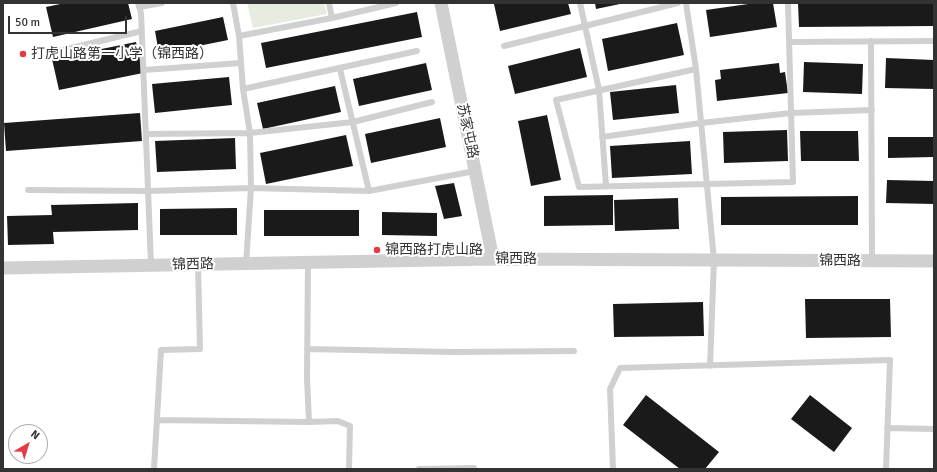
<!DOCTYPE html>
<meta charset="utf-8">
<style>
body{margin:0}
#map{position:relative;width:937px;height:472px;overflow:hidden;background:#fff;font-family:Signika,sans-serif}
canvas{display:block}
.frame{position:absolute;inset:0;border:4px solid #333;pointer-events:none}
.north{position:absolute;left:8px;top:424px;width:40px;height:40px;box-sizing:border-box;background:#fff;border:1px solid #adadad;border-radius:50%;rotate:38deg;font-size:11px;font-weight:700;line-height:16px;text-align:center;color:#333}
.north::after{content:'';display:block;margin:auto;width:14px;height:18px;background:#e63946;clip-path:polygon(50% 0,100% 100%,50% 72%,0 100%)}
.scale{position:absolute;left:8px;top:16px;width:119px;height:18px;box-sizing:border-box;border:2px solid #333;border-top:0;padding-left:5px;font-size:12px;line-height:14px;white-space:nowrap;color:#333;-webkit-text-stroke:3px #fff;paint-order:stroke}
</style>
<div id="map">
<canvas width="937" height="472"></canvas>
<div class="frame"></div>
<div class="north">N</div>
<div class="scale">50 m</div>
</div>
<script>
const ctx = document.querySelector('canvas').getContext('2d');
ctx.lineJoin = 'round';
function fill(path, color) {
  ctx.fillStyle = color;
  ctx.fill(path, 'evenodd');
}
function stroke(path, color, width, dash) {
  ctx.strokeStyle = color;
  ctx.lineWidth = width;
  ctx.lineCap = dash ? 'butt' : 'round';
  ctx.setLineDash(dash || []);
  ctx.stroke(path);
}
function write(font, color, halo, rows, align = 'center') {
  ctx.font = font + ' Signika,"Noto Sans SC",sans-serif';
  ctx.lineWidth = 4;
  ctx.setLineDash([]);
  ctx.textBaseline = 'middle';
  ctx.strokeStyle = halo;
  ctx.fillStyle = color;
  for (const [text, x, y, turn = 0] of rows) {
    ctx.save();
    ctx.translate(x, y);
    ctx.rotate((+turn || 0) * Math.PI / 180);
    ctx.textAlign = isNaN(turn) ? turn : align;
    if (halo) ctx.strokeText(text, 0, 0);
    ctx.fillText(text, 0, 0);
    ctx.restore();
  }
}
fill(new Path2D(`
 M247 3H324L327 14 253 28Z`), '#e6ecdf');
fill(new Path2D(`
 M65 3H128L132 19 53 37 46 7Z
 M497 3H568L571 14 500 31 494 4Z
 M595 3H620V4L596 9Z
 M755 3H773L777 27 710 37 706 10Z
 M798 3H934V26L799 27Z
 M417 12 422 37 266 68 261 43Z
 M223 17 228 40 159 54 155 31Z
 M677 23 684 55 608 71 602 39Z
 M136 42 143 73 59 90 52 59Z
 M580 48 587 77 515 94 508 66Z
 M886 58 934 60V89L885 88Z
 M804 62 863 64 862 94 803 92Z
 M426 63 432 90 359 106 353 79Z
 M779 63 780 73 785 72 788 93 717 101 715 80 721 79 720 70Z
 M229 77 232 105 155 113 152 84Z
 M676 85 679 113 613 120 610 92Z
 M335 86 341 112 263 129 257 103Z
 M140 113 142 141 6 151 4 123Z
 M547 115 561 180 531 186 518 121Z
 M440 118 446 147 371 163 365 134Z
 M787 130 788 161 724 163 723 132Z
 M800 131H858L859 161H801Z
 M346 135 353 166 266 184 260 153Z
 M888 137H934V157L888 158Z
 M235 138 236 169 157 172 155 141Z
 M690 141 692 174 612 178 610 146Z
 M887 180 934 181V204L886 203Z
 M454 183 462 216 444 219 435 186Z
 M613 195V225L544 226V196Z
 M858 196V225H721V197Z
 M678 198 679 229 615 231 614 200Z
 M138 203V230L53 232 54 244 8 245 7 216 52 215 51 205Z
 M237 208V235H160V209Z
 M264 210H359V236H264Z
 M382 212 437 213V236L382 235Z
 M805 299H890L891 337 806 338Z
 M703 302 704 336 614 337 613 304Z
 M646 395 719 452 705 469H680L623 425Z
 M810 395 852 428 834 452 791 419Z`), '#1a1a1a');
stroke(new Path2D(`
 M138 3 141 13 151 265
 M233 3 239 36 243 89 250 133 251 188 246 264
 M329 3 332 18
 M580 3 599 90 606 186
 M686 3 696 69 714 260 710 366
 M139 7 162 3
 M239 36 332 18 396 3
 M871 41 872 261
 M789 42 934 41
 M504 46 678 3
 M54 52 142 31
 M340 69 369 191
 M696 69 556 100 579 187 793 182 788 3
 M144 70 241 63
 M243 89 417 51
 M147 134 250 133 353 122 432 102
 M602 137 701 123 791 113 872 110
 M28 190 149 191 251 188 369 191 475 171
 M308 263 307 378 309 422 338 421 350 426 349 469
 M307 349 452 352 574 351
 M157 420 309 422
 M887 428 934 429
 M154 469 161 350 200 349 198 264
 M419 469 474 468
 M613 469 610 389 620 368 890 360 886 469`), '#d0d0d0', 6);
stroke(new Path2D(`
 M441 3 493 259
 M3 268 493 259 934 261`), '#d0d0d0', 13);
for (const [x, y, r, color] of [
 [23,54,4,"#e63946"],
 [377,250,4,"#e63946"]
]) {
  const dot = new Path2D();
  dot.arc(x, y, r, 0, 2 * Math.PI);
  ctx.fillStyle = color;
  ctx.fill(dot);
  stroke(dot, '#fff', 1.5);
}
write('14px', '#333', '#fff', [
 ["打虎山路第一小学（锦西路）",31,54],
 ["锦西路打虎山路",385,250]
], 'left');
write('14px', '#333', '#fff', [
 ["苏家屯路",467,131,78],
 ["锦西路",516,259],
 ["锦西路",840,261],
 ["锦西路",193,265,-1]
]);
</script>
